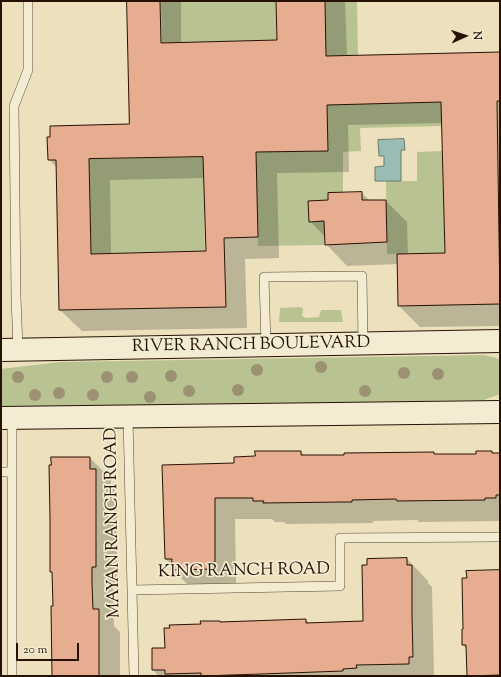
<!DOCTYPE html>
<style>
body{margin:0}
#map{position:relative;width:501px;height:677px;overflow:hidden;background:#ece1bc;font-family:"Sorts Mill Goudy",serif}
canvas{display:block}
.frame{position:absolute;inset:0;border:2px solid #271105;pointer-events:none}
.north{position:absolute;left:445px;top:16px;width:40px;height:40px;-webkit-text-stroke:3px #f3ecd3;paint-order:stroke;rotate:87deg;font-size:11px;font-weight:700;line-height:16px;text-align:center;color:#271105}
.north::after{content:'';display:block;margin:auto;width:14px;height:18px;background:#271105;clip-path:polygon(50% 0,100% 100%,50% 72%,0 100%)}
.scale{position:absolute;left:16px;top:643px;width:63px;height:18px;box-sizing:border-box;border:2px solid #271105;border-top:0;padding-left:5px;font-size:12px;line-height:14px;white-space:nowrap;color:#271105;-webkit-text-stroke:3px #f3ecd3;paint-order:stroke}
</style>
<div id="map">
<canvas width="501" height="677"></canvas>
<div class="frame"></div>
<div class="north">N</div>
<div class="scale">20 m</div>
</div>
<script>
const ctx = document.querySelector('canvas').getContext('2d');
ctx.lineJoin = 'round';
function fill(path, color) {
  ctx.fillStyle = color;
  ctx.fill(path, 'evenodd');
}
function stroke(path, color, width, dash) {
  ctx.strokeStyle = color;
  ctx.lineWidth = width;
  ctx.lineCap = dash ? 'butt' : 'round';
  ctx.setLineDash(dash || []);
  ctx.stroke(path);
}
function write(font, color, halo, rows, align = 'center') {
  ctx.font = font + ' "Sorts Mill Goudy",serif';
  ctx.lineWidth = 3.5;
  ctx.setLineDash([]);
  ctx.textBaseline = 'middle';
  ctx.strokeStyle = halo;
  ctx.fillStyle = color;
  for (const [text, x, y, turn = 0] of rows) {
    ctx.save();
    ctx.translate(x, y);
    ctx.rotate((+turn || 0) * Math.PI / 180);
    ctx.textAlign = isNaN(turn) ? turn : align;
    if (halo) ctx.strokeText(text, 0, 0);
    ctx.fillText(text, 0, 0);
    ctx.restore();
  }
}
fill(new Path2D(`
 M161 1H276L280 152 328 151 325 1H357L358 55H347L349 104 465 102 442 126 360 128 361 151 343 152V193L328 200 308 201 309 221H324L325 245 258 246 255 124 249 41 162 43Z
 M442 151 445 253 387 254 386 181H417V152Z
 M203 156 205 251 91 254 89 159Z
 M300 307 303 308 302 316 306 318 319 317 321 310H341L343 322H279L280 308Z
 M484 355 497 358 500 361V394L484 400 1 408V369L60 362Z`), '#b8c391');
const water = new Path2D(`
 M404 139 405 150H401V181H375V167L384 166V156H379L378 140Z`);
fill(water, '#99bdb4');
stroke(water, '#6b786e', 1);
fill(new Path2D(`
 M128 1H181V44L278 41 277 1H345L347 56 500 53V326L420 327 399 306 398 264 347 266 326 244 325 237 310 221 329 201 362 193 370 201H386L407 222 408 255 446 254 442 123 348 125 349 172 277 173 279 258 245 259 247 328 82 331 60 310 57 168 49 159 130 125ZM205 178 207 252 111 254 110 180Z
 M301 452 305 456 433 453 435 455H477L492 452 494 454H500V521L419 522 417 520 373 521V523L286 524 284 522H275L272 519H235L236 583H232V590L194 591 172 569V566L166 559 235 464 256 457Z
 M52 458H90L111 479V486L117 491V588H113V606L114 626 120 632V676H53L54 607Z
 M407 559 428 581V583L432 587 434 676H159L153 670V649H166L202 625 201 622 306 620 310 624 364 622Z
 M500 571V676H468L467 650 463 645Z`), '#0003');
const building = new Path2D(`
 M127 1H160L161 43 277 40 276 1H325L326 56 500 52V101H497L500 304 398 306 397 254 445 253 441 102 327 105 328 151 256 152 258 237 224 238 226 307 59 310 56 160H48L47 137H50V126L129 124ZM203 157 206 251 91 254 89 159Z
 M362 192V200H386L387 242 325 245 324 221 309 222 308 201 328 200V193Z
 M255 451H301V455H344V453L434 452V454H476V451H492V453H500V495H496V498H485V500L397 501 396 499 352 500V502H343L263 503 264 501H253V498H215V562H211V569L171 570 172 559H165L162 465 234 463V457L255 456Z
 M51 457H90V469H96V567H92V584L93 609H99V676H52L51 606H53L52 572H50V519L49 465H51Z
 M407 558V565H412V617L413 657H409V664L356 665 357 668 343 669V671L261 674 201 676V673L165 674V670H152V648H165L164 628H170L169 625 201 624 200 621H220V622L306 619V623L363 621 362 565H367V559Z
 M500 570V675L467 676 466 645H462V629H463L462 578H467L466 571Z`);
fill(building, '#e6ad90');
stroke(building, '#271105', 1);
const lane = new Path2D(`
 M266 345 264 277 362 276 363 344
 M18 349 16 297 14 106 28 70V1
 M128 417 134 676
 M12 418V676
 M1 472H11
 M132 590 340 586V538L500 537`);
const secondary = new Path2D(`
 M1 350 500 341
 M1 418 500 412`);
stroke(lane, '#584533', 10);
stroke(secondary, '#271105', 24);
stroke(lane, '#f3ecd3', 9);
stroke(secondary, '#f3ecd3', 22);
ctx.fillStyle = '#9c9172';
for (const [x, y] of [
 [321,367],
 [257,370],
 [404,373],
 [438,374],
 [171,376],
 [18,377],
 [107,377],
 [132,377],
 [238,390],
 [189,391],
 [365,391],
 [59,393],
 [35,395],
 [93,395],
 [150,397]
]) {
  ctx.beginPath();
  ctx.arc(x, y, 6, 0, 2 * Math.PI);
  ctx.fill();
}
write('17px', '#271105', '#f3ecd3', [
 ["RIVER RANCH BOULEVARD",251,346,-1],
 ["MAYAN RANCH ROAD",114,523,-91],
 ["KING RANCH ROAD",244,572,-1]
]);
</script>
